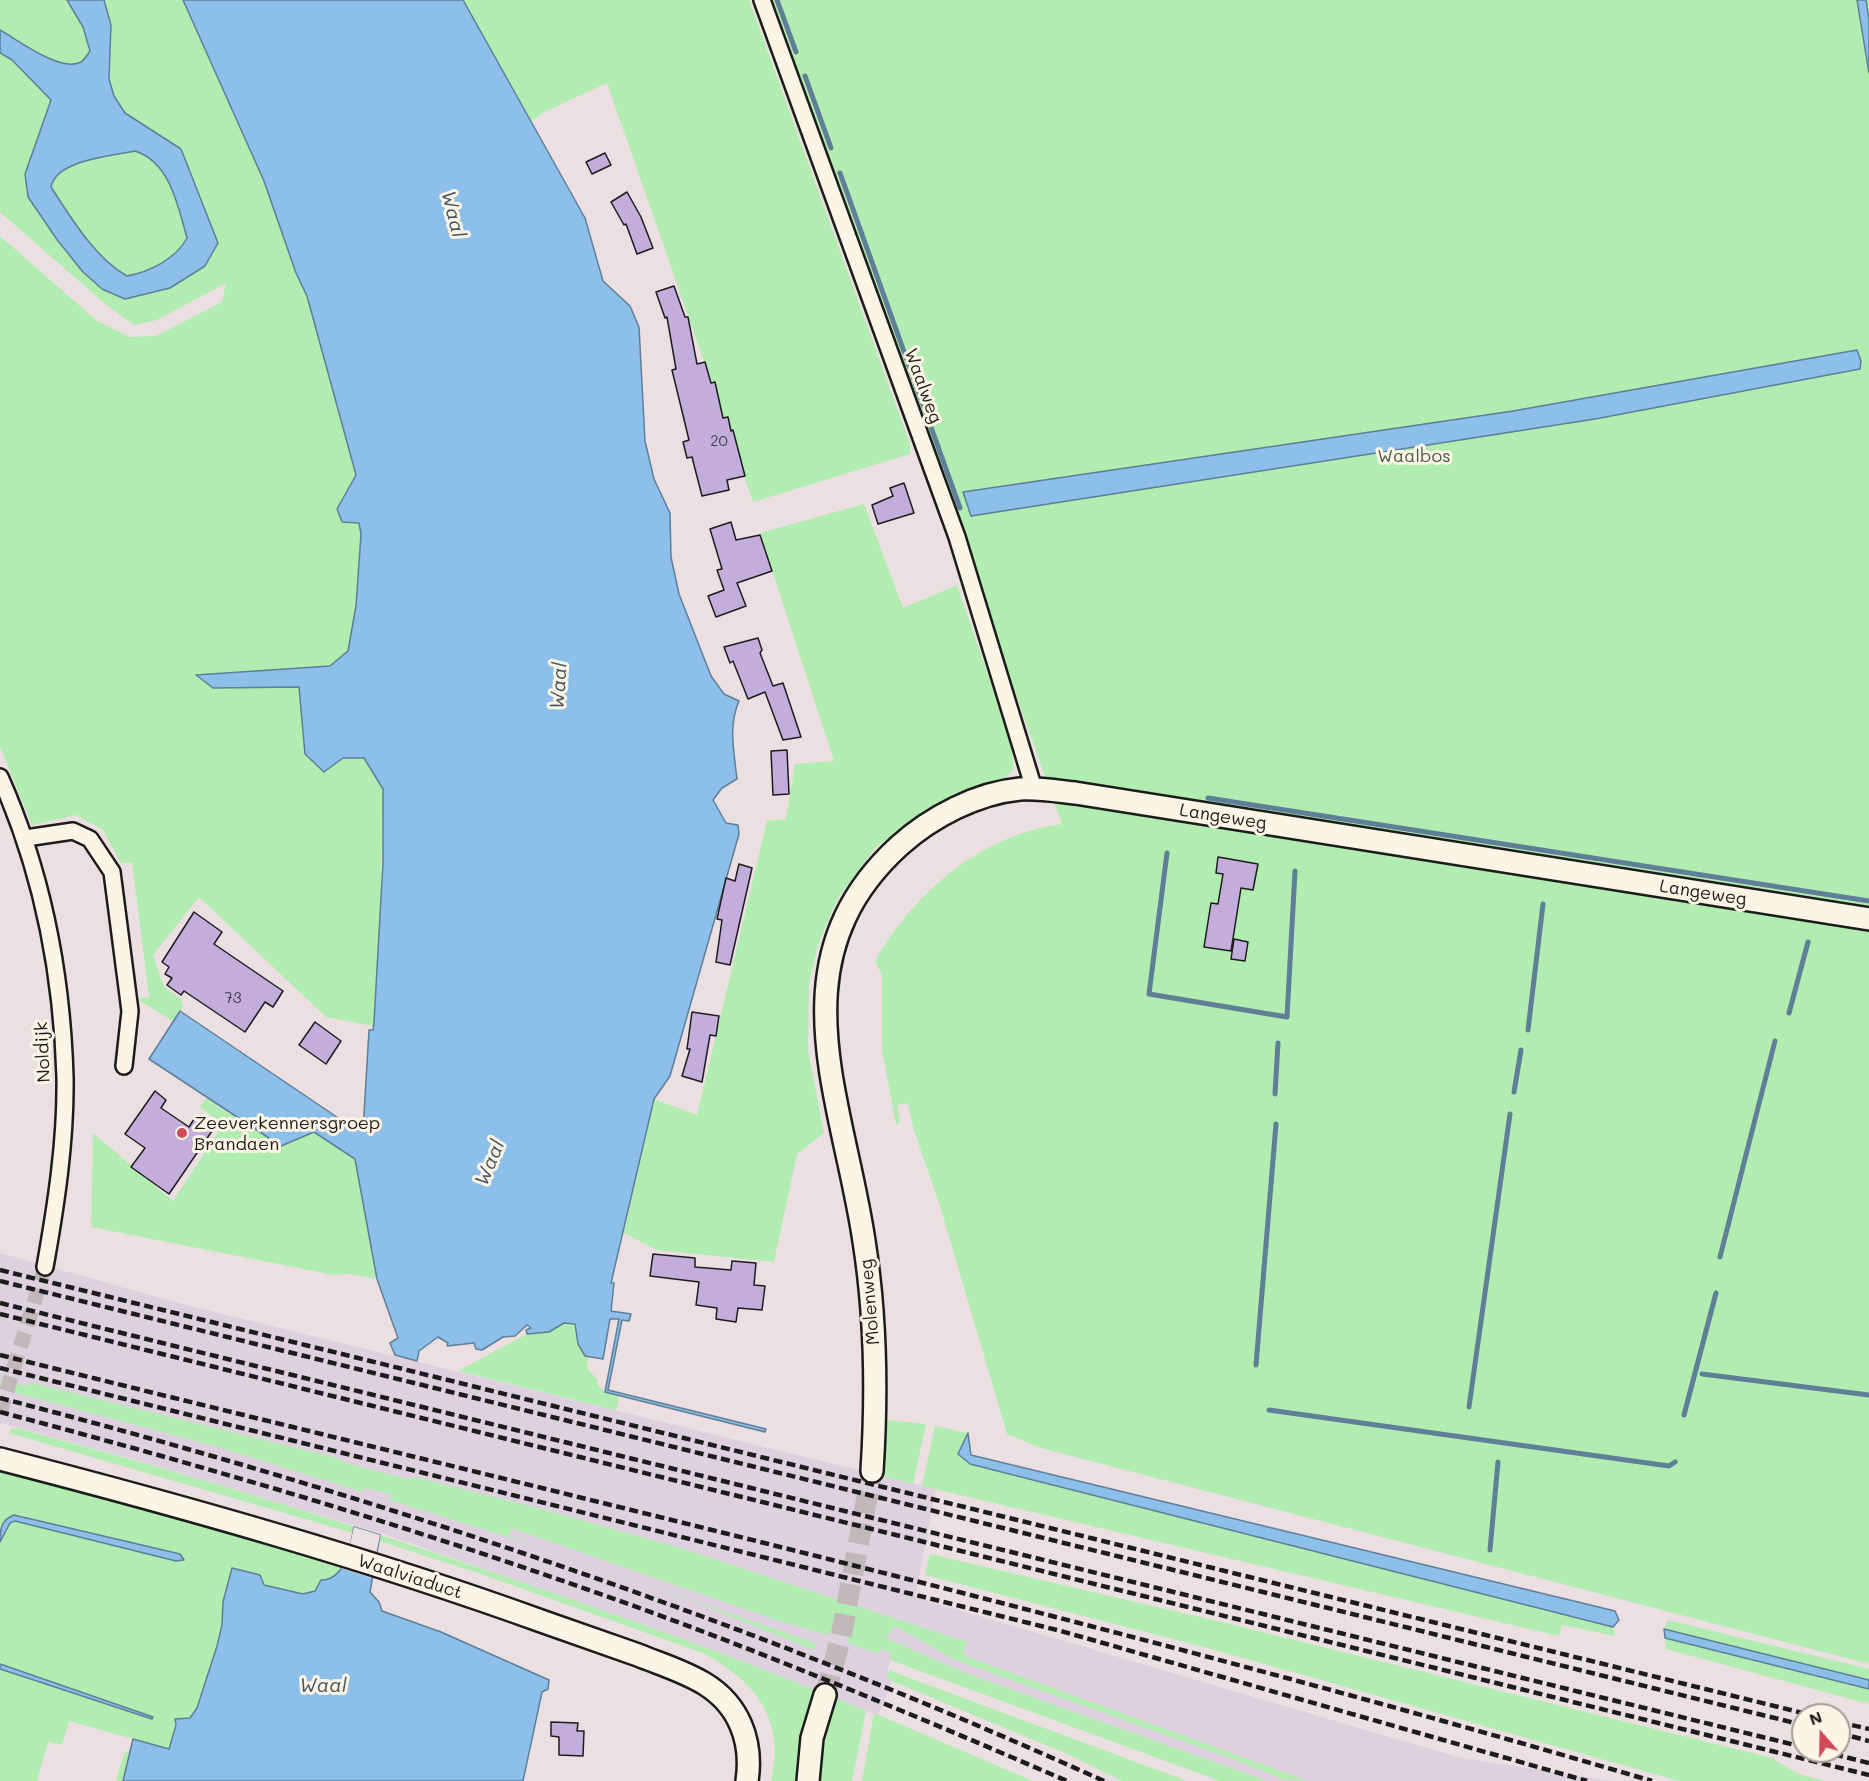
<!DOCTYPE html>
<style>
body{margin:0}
#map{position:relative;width:1869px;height:1781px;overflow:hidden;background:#ebdfe2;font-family:Mali,sans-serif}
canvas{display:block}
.north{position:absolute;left:1791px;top:1703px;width:60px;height:60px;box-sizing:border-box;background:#fcf5e5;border:2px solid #a29e95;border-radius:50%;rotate:340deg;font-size:16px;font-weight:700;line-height:24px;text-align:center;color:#1c1c1c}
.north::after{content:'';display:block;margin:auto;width:21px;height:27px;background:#d1495b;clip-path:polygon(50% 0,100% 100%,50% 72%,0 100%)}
</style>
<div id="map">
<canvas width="1869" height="1781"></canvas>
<div class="north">N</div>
</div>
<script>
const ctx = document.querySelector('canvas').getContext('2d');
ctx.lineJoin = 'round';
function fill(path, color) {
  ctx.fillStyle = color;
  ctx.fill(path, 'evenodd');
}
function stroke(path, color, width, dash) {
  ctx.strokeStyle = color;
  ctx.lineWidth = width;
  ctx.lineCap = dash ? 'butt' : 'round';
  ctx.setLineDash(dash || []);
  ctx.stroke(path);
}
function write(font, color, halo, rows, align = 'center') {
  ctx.font = font + ' Mali,sans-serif';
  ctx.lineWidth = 6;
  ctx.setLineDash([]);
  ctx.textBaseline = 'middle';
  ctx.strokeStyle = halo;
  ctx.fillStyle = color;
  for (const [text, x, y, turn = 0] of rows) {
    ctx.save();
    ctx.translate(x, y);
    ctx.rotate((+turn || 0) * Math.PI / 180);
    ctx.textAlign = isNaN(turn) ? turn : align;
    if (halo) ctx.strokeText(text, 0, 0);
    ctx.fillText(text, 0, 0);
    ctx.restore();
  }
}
fill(new Path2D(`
 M0 1253 186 1305 936 1489 915 1597 1461 1758 1613 1781H1243L892 1653 887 1673 889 1675 888 1679 892 1681 878 1715 674 1636 393 1537 126 1457 0 1423Z`), '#dfd0e0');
fill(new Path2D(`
 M0 0H67L83 27 90 51C87 55 84 60 81 62 60 73 18 40 0 30Z
 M104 0H183L264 181 296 273 307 296 356 476 337 509 359 523 361 534 356 606 348 651 330 666 198 675 214 688 299 687 305 754 364 758 383 789 380 938 373 1026 326 1017 199 897 153 955 164 987 181 999 183 1007 173 1021 137 999 149 997 132 863H121L103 830 76 815 32 825 0 747V236L97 321 130 337 156 336 222 302 226 283 157 320 134 325 103 302 0 212V53L12 60 52 100 25 174 40 216 83 272 125 299 170 288 217 243 181 149 125 113 114 96 109 79 111 25Z
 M463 0H749L910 444V454L753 502 607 83 542 113 531 122Z
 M769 0H1869V1664L1041 1448 1007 1434 942 1213 913 1127 908 1103 897 1105 900 1121 896 1125 882 1050V975L875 961C915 892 980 835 1062 824Z
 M135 151C170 162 178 206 187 238 176 259 149 272 126 276 95 257 72 218 51 188 56 159 110 157 135 151Z
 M864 504 903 608 957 585 1010 739 1014 768 1006 777 922 813 875 848 838 898 818 944 809 984 808 1050 824 1133 797 1154 774 1262 657 1250 624 1233 654 1099 697 1115 767 821 786 819 795 764 834 761 760 533Z
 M206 1098 230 1114 314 1132 355 1159 377 1279 349 1274 334 1275 91 1227 93 1133 173 1201 223 1125 200 1107Z
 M564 1323 575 1324 578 1344 585 1356H588L587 1368 598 1380 597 1385 605 1392 618 1395V1405L615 1410 458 1371 527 1334 549 1332Z
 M0 1380 25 1386 33 1383 337 1458 345 1463 407 1479 415 1477 549 1511 677 1547 967 1642 963 1653 965 1656 1308 1781 1283 1779 1230 1758 955 1660 895 1626 886 1638 968 1674 1267 1781H1220L890 1660 891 1653 880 1649 878 1654 848 1643 849 1638 829 1632 828 1635 776 1620 511 1528 509 1536 812 1642 816 1645 814 1650 690 1600 552 1551 390 1500 391 1494 364 1488 363 1492 211 1445 0 1389Z
 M887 1420 926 1424 913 1484 883 1476Z
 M935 1426 968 1433 959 1454 1613 1627 1615 1636 1562 1625 1559 1636 922 1486Z
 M16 1428C200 1476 380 1533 559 1595 644 1625 730 1655 814 1690L798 1746 795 1781H771C786 1719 755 1681 703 1653L481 1574 379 1541 380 1535 354 1527 353 1533 9 1433 11 1429Z
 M0 1470 15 1474 16 1471 328 1559 327 1564 340 1568 335 1577 321 1580 315 1591 303 1594 264 1585 259 1578 223 1616 217 1646 197 1708 190 1718H176L169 1749 69 1721 62 1745 48 1742 37 1781H0V1669L152 1719 153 1717 0 1664V1542L10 1523 17 1521 176 1561 181 1562 184 1558 122 1540 66 1529 21 1515 6 1519 0 1528Z
 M930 1554 1234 1625 1772 1758 1798 1774 1825 1781H1679L1211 1649 925 1575Z
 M1668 1620 1869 1669V1680L1664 1629Z
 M1665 1638 1869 1689V1704L1666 1649Z
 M889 1669 896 1673 1187 1781H1122L1065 1753 887 1679Z
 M836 1698 866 1711 852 1781H819L825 1740Z
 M874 1713 1033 1781H862Z
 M131 1750 123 1781H116L124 1753Z`), '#b1ecb1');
const water = new Path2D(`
 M67 0H104L111 25 109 79 114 96 125 113 181 149 218 243 205 266 170 288 125 299 102 289 83 272 58 241 28 197 25 174 51 100 12 60 0 53V30C18 40 61 73 81 62 84 60 88 54 90 51L83 27ZM135 151C170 162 178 206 187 238 176 259 149 272 127 276 95 258 71 218 51 187 56 160 111 156 135 151Z
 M183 0H463L585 218 603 281 630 306 639 327 645 441 654 479 670 513 671 557 679 594 711 676 724 694 739 701C728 726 734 752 737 779L722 788 713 800 726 823 738 825 739 834 670 1076 654 1099 611 1283H614L611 1311 631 1314 629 1321 622 1320 608 1390 766 1429 765 1432 605 1392 619 1319H610L603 1359 585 1356 578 1344 575 1324 564 1323 549 1332 527 1334 526 1330 531 1328 527 1325 515 1336 503 1337 482 1350 476 1349 474 1343 447 1346 448 1343 438 1337 419 1351 417 1361 395 1355 390 1343 398 1338 377 1279 355 1159 314 1132 281 1146 149 1059 180 1011 356 1130 363 1131 369 1030H373L374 1022 383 863V789L364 758H343L324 772 305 754 299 687 213 688 196 675 330 666 348 651 356 606 361 534 359 523 342 522 337 509 356 475 307 296 296 273 264 181Z
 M1857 0H1866L1869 20V73Z
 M1857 350 1861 361 1860 369 1595 419 971 516 963 492 1513 411Z
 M968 1433 971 1455 1615 1611 1619 1620 1613 1627 970 1464 958 1454Z
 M14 1515 180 1554 184 1560 176 1561 15 1521 10 1523 0 1542C0 1529 1 1520 14 1515Z
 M354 1527 380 1535 370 1592 379 1602 382 1611 441 1632 549 1680 548 1689 542 1692 523 1781H123L133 1739 169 1749 176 1725 175 1719 190 1718 197 1708 217 1646 222 1625 223 1602 232 1568 260 1575 264 1585 303 1594 315 1591 321 1580C346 1580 350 1546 354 1527Z
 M1664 1629 1869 1680V1689L1665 1638Z
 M0 1664 153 1717 152 1719 0 1669Z`);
fill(water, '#8cbfe9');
stroke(water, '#5f7e97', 1.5);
fill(new Path2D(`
 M354 1527 380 1535 371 1578 340 1568 347 1557Z`), '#ebdfe2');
stroke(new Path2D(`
 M777 0 796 52
 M805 76 831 148
 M840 173 960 508
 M1208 798 1869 901
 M1167 853 1149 994 1287 1017 1295 871
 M1789 1013 1808 942
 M1528 1030 1543 904
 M1514 1092 1521 1050
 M1275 1094 1278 1043
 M1720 1257 1775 1041
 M1256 1365 1276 1124
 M1702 1374 1869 1395
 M1469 1407 1510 1114
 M1269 1410 1669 1466 1675 1462
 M1684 1415 1716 1293
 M1490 1550 1498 1462`), '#5f7e97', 5);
const building = new Path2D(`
 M605 153 611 165 592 174 586 162Z
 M627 192 641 217 653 248 637 254 626 224 624 225 611 202Z
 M674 286 685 317H688L697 364 705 362 711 383 715 382 723 418 728 417 731 431 733 430 745 476 727 480 729 490 702 496 692 457 687 458 683 442 689 440 672 370 676 369 667 317 665 318 656 292Z
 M904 483 914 513 878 524 872 505 893 496 890 488Z
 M731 522 736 540 760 535 772 571 737 583 746 606 716 617 708 596 724 590 717 570 722 569 710 529Z
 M758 638 762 650 760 653 773 686 783 683 801 737 783 740 765 692 748 699 733 661 730 663 724 647Z
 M787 750 789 794 773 795 771 751Z
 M1218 857 1258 864 1253 890 1241 888 1231 951 1204 947 1211 903 1218 904 1223 874 1216 873Z
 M739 864 752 868 730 965 716 962 722 920 717 919 726 878 735 881Z
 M194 912 222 932 214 944 283 991 273 1007 265 1002 245 1032 184 991 181 995 167 985 172 978 165 974 169 967 162 962Z
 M1234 939 1248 942 1245 961 1231 959Z
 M692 1012 719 1016 716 1036 710 1035 702 1082 682 1076 690 1049H687Z
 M315 1022 341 1041 326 1064 299 1045Z
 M155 1091 166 1100 161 1108 189 1127 194 1119 212 1131 169 1194 131 1167 145 1148 125 1134Z
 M653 1254 695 1258V1267L731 1270 732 1261 756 1263 754 1285 765 1286 762 1310 738 1308 736 1322 716 1319 717 1308 696 1305 699 1282 650 1276Z
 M551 1722 578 1723 577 1731H584L583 1756 559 1755V1737L551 1736Z`);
fill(building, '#c3addc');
stroke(building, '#1c1c1c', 1.5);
stroke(new Path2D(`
 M0 1413 45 1267`), '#c2b8ba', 15, [15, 8]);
stroke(new Path2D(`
 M825 1695 841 1637 872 1471`), '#c2b8ba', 21, [21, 10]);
const street = new Path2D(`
 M762 0 957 537 1034 789
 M0 777C42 871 62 975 65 1077 66 1141 56 1205 45 1267
 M26 838 73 831 90 839 112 872 130 1011 124 1066`);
const secondary = new Path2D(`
 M0 1459C182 1506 367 1558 544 1622 575 1633 606 1644 638 1655 660 1664 684 1671 705 1684 739 1705 753 1741 747 1781
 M872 1471C877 1394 876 1317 864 1241 843 1099 773 961 899 846 931 817 977 793 1020 789 1038 788 1057 791 1075 793L1869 919
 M808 1781 812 1738 825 1695`);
stroke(street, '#1c1c1c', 20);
stroke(secondary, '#1c1c1c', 26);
stroke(street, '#fcf5e5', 15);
stroke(secondary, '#fcf5e5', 21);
stroke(new Path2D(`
 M0 1270 1811 1715
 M0 1281 1803 1725
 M0 1303 1803 1747
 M0 1314 1869 1775
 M0 1355C552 1492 1106 1620 1652 1781
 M0 1368 1061 1631 1587 1781
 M0 1398C378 1496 748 1620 1104 1781
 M0 1412C231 1473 460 1541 683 1624 813 1673 940 1726 1067 1781
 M1839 1722 1869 1729
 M1839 1733 1869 1741
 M1821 1751 1869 1763`), '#1c1c1c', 4.5, [9, 4.5]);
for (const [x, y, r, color] of [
 [182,1133,6,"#d1495b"]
]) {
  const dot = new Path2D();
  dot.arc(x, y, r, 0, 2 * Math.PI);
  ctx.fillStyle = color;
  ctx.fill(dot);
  stroke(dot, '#fcf5e5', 2);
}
write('15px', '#46404c', null, [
 ["20",719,441],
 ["73",233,998]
]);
write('18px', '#1c1c1c', '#fcf5e5', [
 ["Waalweg",923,386,70],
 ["Langeweg",1223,817,9],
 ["Langeweg",1703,893,9],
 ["Noldijk",43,1052,-93],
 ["Molenweg",870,1302,-95],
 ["Waalviaduct",410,1577,18]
]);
write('18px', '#495a49', '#fcf5e5', [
 ["Waalbos",1414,456]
]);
write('18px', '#1c1c1c', '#fcf5e5', [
 ["Zeeverkennersgroep",194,1123],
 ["Brandaen",194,1144]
], 'left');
write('italic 20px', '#435564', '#fcf5e5', [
 ["Waal",453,214,76],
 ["Waal",559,686,-86],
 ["Waal",490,1163,-67],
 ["Waal",323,1686]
]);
</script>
